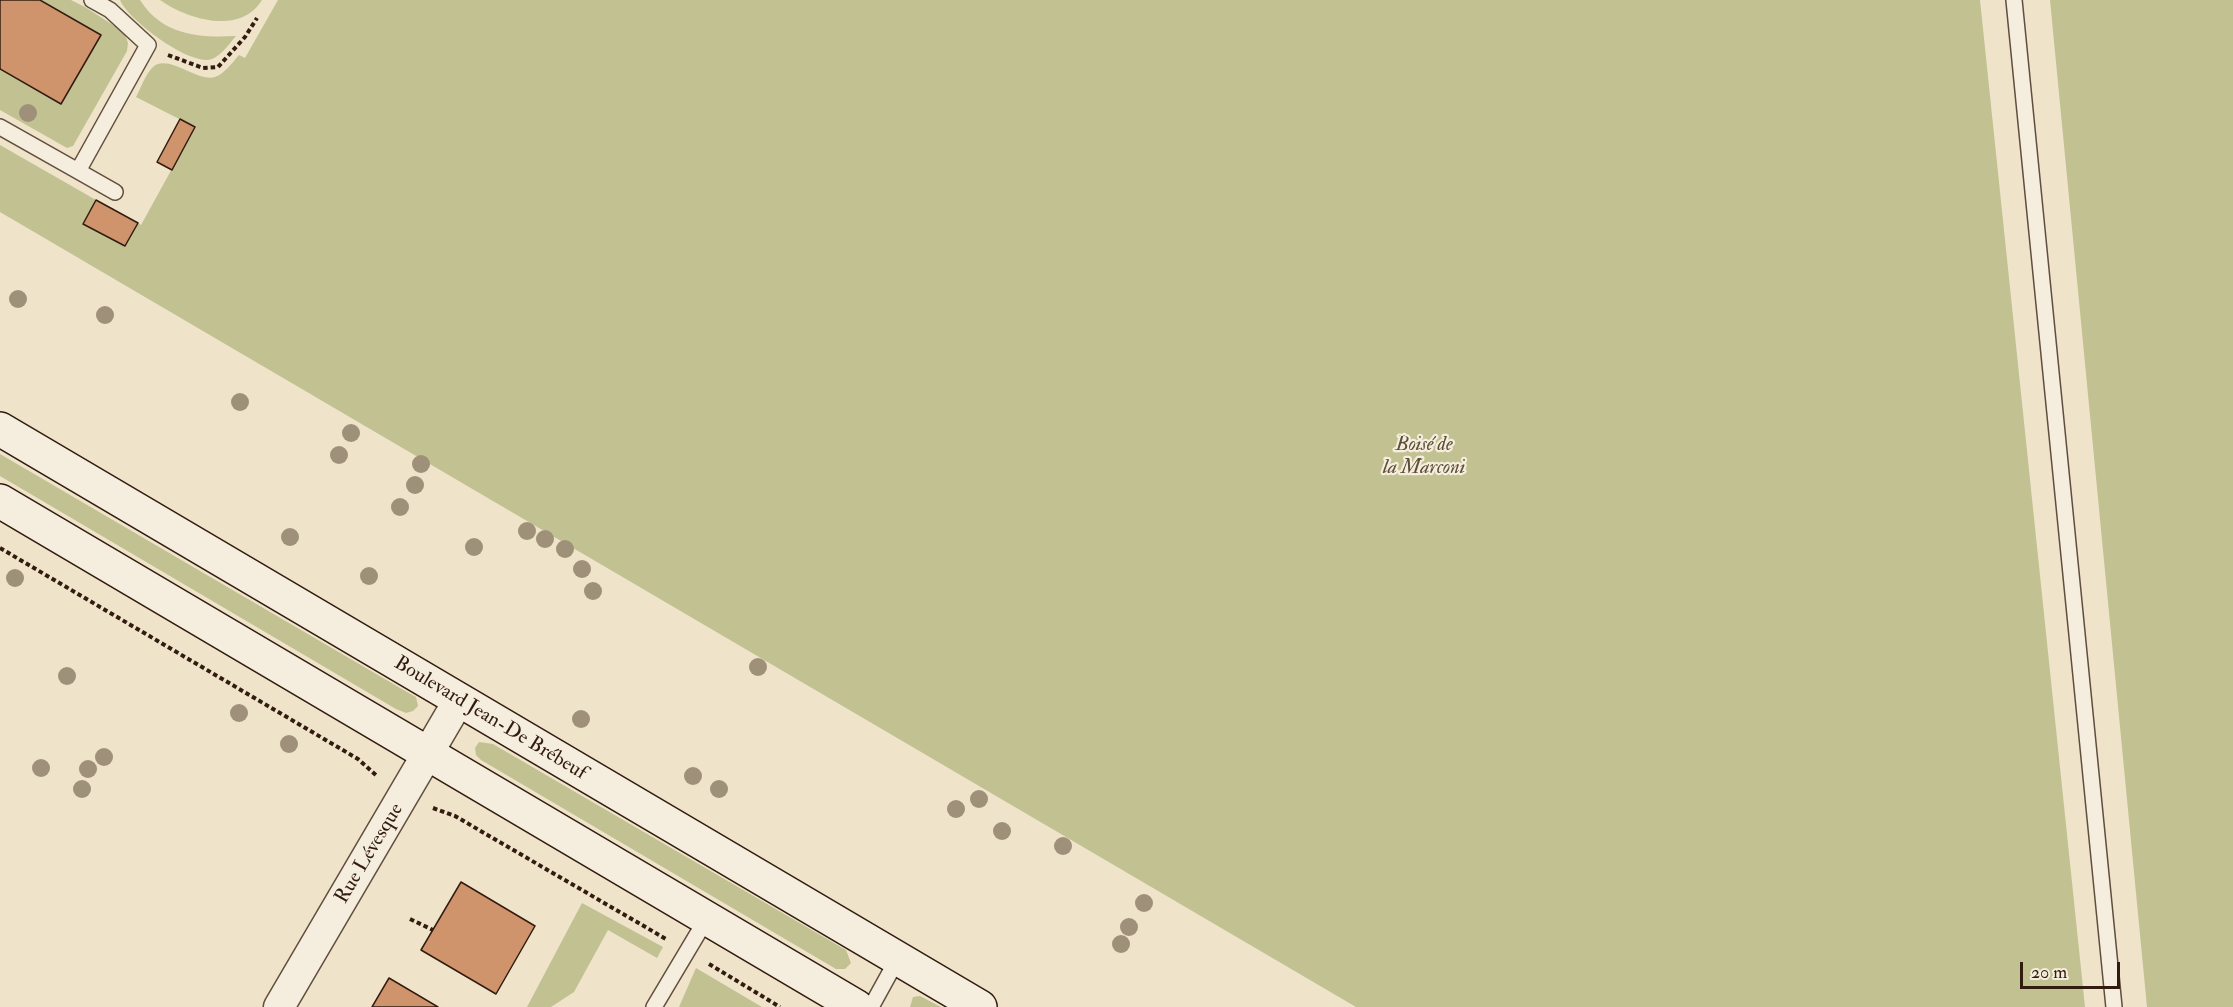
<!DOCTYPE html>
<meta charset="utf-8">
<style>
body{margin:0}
#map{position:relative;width:2233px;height:1007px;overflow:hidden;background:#efe3ca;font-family:"IM FELL Double Pica",serif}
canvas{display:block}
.scale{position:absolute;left:2020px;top:962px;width:100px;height:27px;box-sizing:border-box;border:3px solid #321c10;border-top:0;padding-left:8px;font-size:18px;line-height:21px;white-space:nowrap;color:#321c10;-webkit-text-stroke:4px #f5eddd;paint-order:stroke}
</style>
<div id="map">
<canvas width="2233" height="1007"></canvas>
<div class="scale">20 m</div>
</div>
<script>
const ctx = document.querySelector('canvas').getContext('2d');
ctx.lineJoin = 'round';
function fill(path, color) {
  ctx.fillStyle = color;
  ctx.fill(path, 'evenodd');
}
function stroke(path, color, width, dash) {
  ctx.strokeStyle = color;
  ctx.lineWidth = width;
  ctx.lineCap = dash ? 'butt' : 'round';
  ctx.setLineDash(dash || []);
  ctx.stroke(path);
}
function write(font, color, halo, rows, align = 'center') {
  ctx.font = font + ' "IM FELL Double Pica",serif';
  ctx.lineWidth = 4.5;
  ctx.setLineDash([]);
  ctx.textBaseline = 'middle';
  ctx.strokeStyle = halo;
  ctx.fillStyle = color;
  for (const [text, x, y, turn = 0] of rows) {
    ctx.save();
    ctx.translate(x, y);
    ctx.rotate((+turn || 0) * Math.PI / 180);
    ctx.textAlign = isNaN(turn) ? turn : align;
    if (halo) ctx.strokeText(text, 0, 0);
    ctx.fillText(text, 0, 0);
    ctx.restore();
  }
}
fill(new Path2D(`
 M40 0H71L85 7 124 32 128 43 127 51 73 146 67 148 0 110V69L101 35Z
 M120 0H140C162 35 198 38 236 36 229 44 222 55 212 59 191 67 128 20 120 0Z
 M160 0H262C240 36 187 19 160 0Z
 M278 0H1980L2085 1007H1356L0 212V145L96 200 83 224 125 246 138 223 141 225 195 127 136 97C141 88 145 75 152 68 167 52 197 83 215 77 224 74 232 63 239 55L245 58Z
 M2050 0H2233V1007H2147Z
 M0 454 407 692 416 697 418 706 413 711 406 713 396 709 0 476Z
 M479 742 493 744 846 950 851 963 845 969H836L481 760 476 755 475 748Z
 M582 903 663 947 657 958 608 930 574 992 551 1007H527Z
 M696 968 762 1007H679Z
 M920 996 941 1007H910L913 997Z`), '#c1c192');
const building = new Path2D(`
 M0 0H40L101 35 61 104 0 69Z
 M180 119 195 127 172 170 157 162Z
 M96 200 138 223 125 246 83 224Z
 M461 882 535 926 496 994 421 950Z
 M389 978 438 1007H372Z`);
fill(building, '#d0946c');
stroke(building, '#321c10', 1.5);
const service = new Path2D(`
 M2014 0 2114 1007
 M0 127 78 171 148 45 110 10 92 0
 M78 171 115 192
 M654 1007 707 918
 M871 1007 898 958`);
const minor = new Path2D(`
 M279 1007 459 700`);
const secondary = new Path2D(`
 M0 429 980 1007
 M0 501 857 1007`);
stroke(service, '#614e3e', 18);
stroke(minor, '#614e3e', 33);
stroke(secondary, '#321c10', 36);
stroke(new Path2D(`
 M168 55 203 68 218 67 245 37 257 18
 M0 548 358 759 377 776
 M433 808 455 816 666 939
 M410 919 433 930
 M709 964 780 1007`), '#321c10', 4, [4.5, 3]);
stroke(service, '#f5eddd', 15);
stroke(minor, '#f5eddd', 30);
stroke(secondary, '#f5eddd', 33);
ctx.fillStyle = '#9f9179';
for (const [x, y] of [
 [28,113],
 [18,299],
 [105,315],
 [240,402],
 [351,433],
 [339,455],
 [421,464],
 [415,485],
 [400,507],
 [527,531],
 [290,537],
 [545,539],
 [474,547],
 [565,549],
 [582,569],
 [369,576],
 [15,578],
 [593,591],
 [758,667],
 [67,676],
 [239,713],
 [581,719],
 [289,744],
 [104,757],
 [41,768],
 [88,769],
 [693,776],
 [82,789],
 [719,789],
 [979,799],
 [956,809],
 [1002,831],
 [1063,846],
 [1144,903],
 [1129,927],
 [1121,944]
]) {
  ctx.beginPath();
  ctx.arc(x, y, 9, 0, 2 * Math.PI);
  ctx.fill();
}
write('italic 20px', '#5d4e37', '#f5eddd', [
 ["Boisé de",1424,446],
 ["la Marconi",1424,469]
]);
write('20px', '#321c10', '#f5eddd', [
 ["Boulevard Jean-De Brébeuf",490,719,31],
 ["Rue Lévesque",370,854,-59]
]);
</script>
